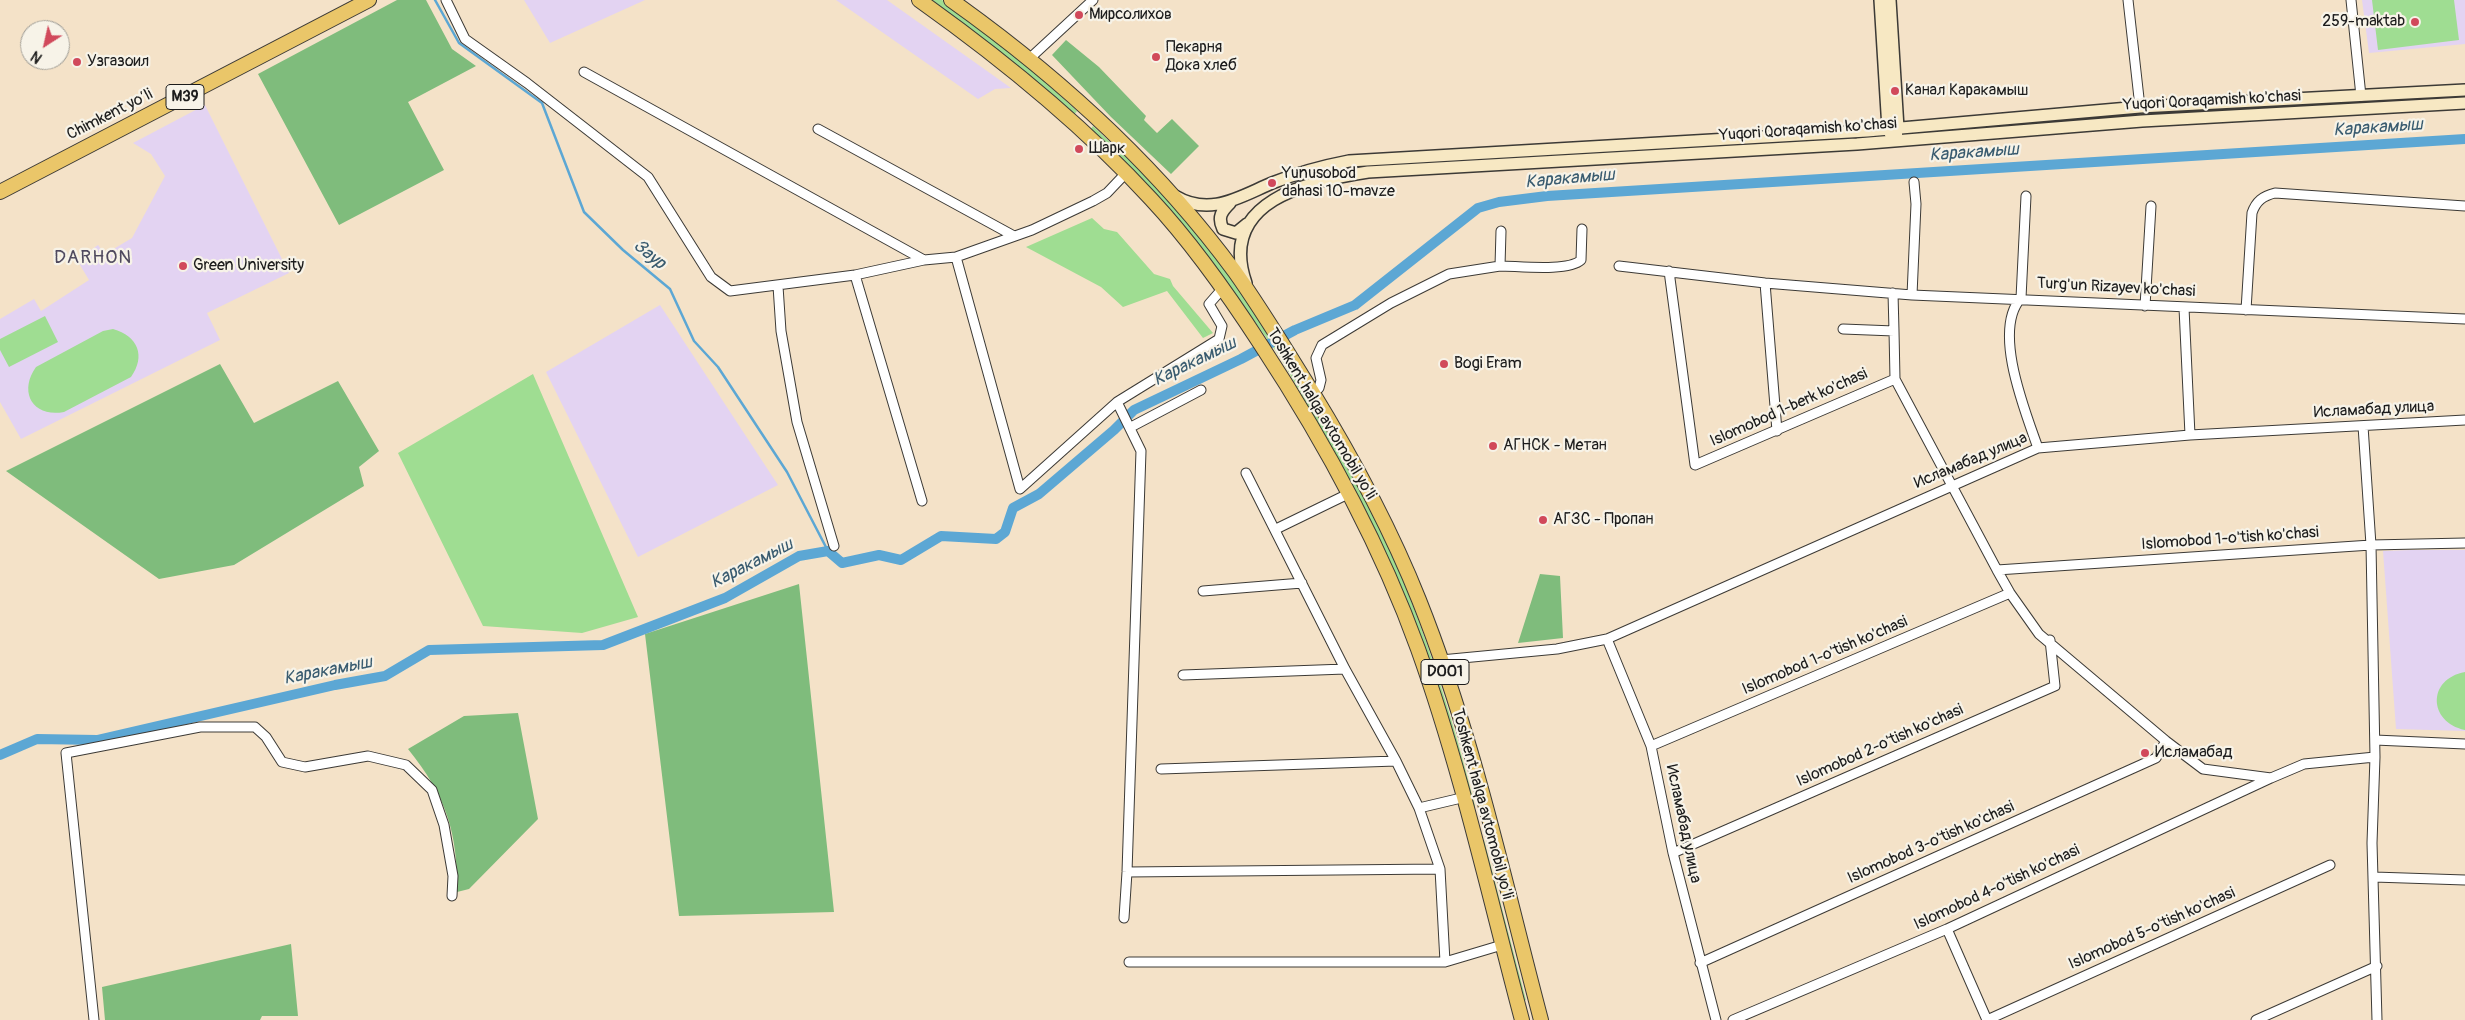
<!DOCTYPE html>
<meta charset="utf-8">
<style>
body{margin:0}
#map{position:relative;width:2465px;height:1020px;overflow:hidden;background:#f4e2c8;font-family:Pangolin,sans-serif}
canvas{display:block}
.north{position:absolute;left:20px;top:20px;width:50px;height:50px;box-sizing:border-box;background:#f7f3e8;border:1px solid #9f9d96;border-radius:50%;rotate:215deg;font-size:14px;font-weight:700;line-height:20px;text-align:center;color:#1c1c1c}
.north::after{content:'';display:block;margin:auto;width:18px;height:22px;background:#d1495b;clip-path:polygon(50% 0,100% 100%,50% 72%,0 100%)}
</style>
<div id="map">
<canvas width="2465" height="1020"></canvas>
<div class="north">N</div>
</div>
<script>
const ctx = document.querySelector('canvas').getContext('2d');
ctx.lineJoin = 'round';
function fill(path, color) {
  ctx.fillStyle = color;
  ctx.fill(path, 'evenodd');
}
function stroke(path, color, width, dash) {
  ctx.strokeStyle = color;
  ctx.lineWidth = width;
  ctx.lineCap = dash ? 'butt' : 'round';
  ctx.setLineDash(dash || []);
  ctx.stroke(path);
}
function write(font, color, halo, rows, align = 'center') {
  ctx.font = font + ' Pangolin,sans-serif';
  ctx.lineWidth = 4.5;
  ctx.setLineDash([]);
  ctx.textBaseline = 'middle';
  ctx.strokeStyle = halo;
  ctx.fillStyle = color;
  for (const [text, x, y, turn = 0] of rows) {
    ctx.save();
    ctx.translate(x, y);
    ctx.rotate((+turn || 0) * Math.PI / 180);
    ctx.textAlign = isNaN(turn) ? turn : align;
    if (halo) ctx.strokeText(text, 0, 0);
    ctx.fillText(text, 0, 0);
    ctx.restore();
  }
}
fill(new Path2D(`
 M524 0H645L550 43Z
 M836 0H887L1011 88 995 89 978 99Z
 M2362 0H2465V44L2369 53Z
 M205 105 289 273 207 313 220 340 21 439 0 402V319L34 299 41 311 89 280 77 260 98 245 105 254 132 238 165 176 151 154 133 143Z
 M660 305 778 485 638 557 546 372Z
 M2411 550H2465V731L2396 729 2383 551Z`), '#e3d3f2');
fill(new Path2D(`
 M932 0H942L982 30 1031 69 1077 111 1074 115 1003 54Z
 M2372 0H2454L2459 40 2378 50Z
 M1093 126C1123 155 1154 182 1180 213 1234 276 1279 344 1319 416 1344 460 1369 504 1390 550 1426 632 1453 719 1475 806L1470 807 1375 530 1329 442 1280 357 1209 257 1162 200 1090 130Z
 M1092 218 1104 229 1117 232 1154 274 1170 279 1173 286 1213 333 1203 338 1167 291 1123 307 1101 287 1026 247Z
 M45 316 58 342 9 367 0 350V339Z
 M113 329C138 336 146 356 131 377L64 412C33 418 18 392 36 367L103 331Z
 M533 374 638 617 582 633 483 626 398 453Z
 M2465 672V730C2428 722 2427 679 2465 672Z
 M1484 840 1526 1000 1521 1001 1479 841Z`), '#9fdd92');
fill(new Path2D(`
 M397 0H426L452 49 476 66 408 102 444 170 339 225 258 74Z
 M1066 40 1099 67 1146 116 1144 120 1157 133 1172 119 1199 146 1171 174 1111 117 1052 55Z
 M220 364 254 423 338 381 379 451 359 467 364 486 234 565 159 579 6 471Z
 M1540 574 1560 576 1563 638 1518 643Z
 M799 584 834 912 679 916 645 634Z
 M518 713 538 819 469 889 457 892C458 832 446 796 408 749L464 716Z
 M291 944 298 1016H262L260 1020H105L102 987Z`), '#7fbc7c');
stroke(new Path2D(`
 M435 0 459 43 542 103 584 212 623 250 670 289 694 341 718 367 787 472 828 551`), '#5ca7d4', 2.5);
stroke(new Path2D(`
 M0 755 37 739 97 740 335 685 385 676 429 650 603 645 725 598 799 556 828 551 842 563 879 555 901 560 941 536 996 539 1005 532 1013 508 1039 494 1114 430 1134 410 1241 359 1295 330 1355 305 1478 208 1499 202 1547 196 2465 139`), '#5ca7d4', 10);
const minor = new Path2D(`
 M446 0 465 39 527 83 648 177 711 277 730 291 855 275 924 260 956 257 1032 230 1093 201 1107 193 1126 173
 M2128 0 2140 107
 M2351 0 2361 96
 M1028 60 1093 0
 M584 72 924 260
 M818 129 1014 236
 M2026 196 2021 298C1992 330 2025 411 2038 448
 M1501 231 1500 266C1518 266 1568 272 1581 260L1582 229
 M956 257 1020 489 1117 402 1219 339 1222 326 1209 304 1223 288
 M1619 266 1765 283 1912 295 2465 319
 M1669 271 1695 465 1895 379
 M855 275 922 501
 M1765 283 1777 431
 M778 286 781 331 797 422 834 546
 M1912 295 1916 204 1914 182
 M2145 306 2151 206
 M2184 308 2190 435
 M2246 310 2252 213C2256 201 2263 196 2275 193L2465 206
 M1843 329 1894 331 1893 293
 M1894 331 1895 379 1997 570 2010 593 2039 634 2166 741 2203 769 2271 778 2304 764 2375 757
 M1313 393 1319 388 1321 380 1316 358 1322 345 1391 303 1449 274 1500 266
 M1117 402 1141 451 1127 872 1124 918
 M2363 426 2371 545 2375 757 2372 843 2377 1020
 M1131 427 1201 390
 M1246 473 1345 669 1396 761 1419 808 1440 869 1445 962
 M1276 529 1350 493
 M1997 570 2371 545 2465 543
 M1203 591 1302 583
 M1607 639 1651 746 1673 853 1716 1020
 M1441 660 1557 649 1607 639 2038 448 2190 435 2465 420
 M1183 675 1345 669
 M2375 740 2465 744
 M1651 746 2010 593
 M1161 769 1396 761
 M1419 808 1457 799
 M1673 853 2055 686 2050 640
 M1127 872 1440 869
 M2374 877 2465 880
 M1947 929 1987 1020
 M1129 962H1445L1502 945
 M1700 963 2156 758 2166 741
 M94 1020 66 753 200 727H255L266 737 282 762 305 767 368 756 406 765 432 790 444 825 453 876 452 896
 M1733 1020 1947 929 2271 778
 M1987 1020 2330 865
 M2256 1020 2377 966`);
const secondary = new Path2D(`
 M1880 0 1888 129 1891 135
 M1890 0 1898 128 1896 135
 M1175 196C1210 217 1239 197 1272 183 1297 173 1323 166 1349 161L1867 131 2140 107 2465 90
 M1230 203C1222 211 1217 217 1223 229L1236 233 1247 224
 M1246 283C1217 201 1308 181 1368 172L1857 144 2142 121 2465 103`);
const trunk = new Path2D(`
 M919 0C1002 59 1082 124 1151 199 1193 244 1228 294 1261 345 1324 441 1379 541 1418 649 1461 769 1489 896 1522 1020
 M951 0C1058 76 1157 166 1235 272 1262 310 1286 350 1311 390 1352 457 1390 527 1419 600 1473 735 1504 880 1541 1020
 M0 192 369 0`);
stroke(minor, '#3c3a36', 11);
stroke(secondary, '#3c3a36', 14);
stroke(trunk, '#3c3a36', 16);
stroke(minor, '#fff', 9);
stroke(secondary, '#f7e8c3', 11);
stroke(trunk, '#eac669', 14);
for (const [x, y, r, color] of [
 [1079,15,5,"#d1495b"],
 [2415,22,5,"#d1495b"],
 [1156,57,5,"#d1495b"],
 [77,62,5,"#d1495b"],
 [1895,91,5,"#d1495b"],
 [1079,149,5,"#d1495b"],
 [1272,183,5,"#d1495b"],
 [183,266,5,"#d1495b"],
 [1444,364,5,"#d1495b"],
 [1493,446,5,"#d1495b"],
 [1543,520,5,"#d1495b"],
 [2145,753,5,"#d1495b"]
]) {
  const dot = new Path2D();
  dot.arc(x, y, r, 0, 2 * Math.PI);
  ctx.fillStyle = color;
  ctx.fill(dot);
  stroke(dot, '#f7f3e8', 2);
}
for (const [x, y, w] of [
 [185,97,38],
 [1445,672,48]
]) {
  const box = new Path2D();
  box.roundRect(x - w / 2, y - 12.5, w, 25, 4);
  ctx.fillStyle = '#f7f3e8';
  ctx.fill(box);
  stroke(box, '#1c1c1c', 1);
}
write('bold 15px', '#1c1c1c', null, [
 ["M39",185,97],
 ["D001",1445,672]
]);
write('16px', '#1c1c1c', '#f7f3e8', [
 ["Мирсолихов",1089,15],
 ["259-maktab",2405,22,"right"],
 ["Пекарня",1166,48],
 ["Дока хлеб",1166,66],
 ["Узгазоил",87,62],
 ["Канал Каракамыш",1905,91],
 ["Шарк",1089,149],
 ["Yunusobod",1282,174],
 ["dahasi 10-mavze",1282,192],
 ["Green University",193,266],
 ["Bogi Eram",1454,364],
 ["АГНСК - Метан",1503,446],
 ["АГЗС - Пропан",1553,520],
 ["Исламабад",2155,753]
], 'left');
write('16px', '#1c1c1c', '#f7f3e8', [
 ["Yuqori Qoraqamish ko'chasi",2212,101,-3],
 ["Chimkent yo‘li",110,115,-27],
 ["Yuqori Qoraqamish ko'chasi",1808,130,-4],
 ["Turg'un Rizayev ko'chasi",2116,288,3],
 ["Islomobod 1-berk ko'chasi",1789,408,-24],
 ["Исламабад улица",2374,410,-3],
 ["Toshkent halqa avtomobil yo'li",1321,414,59],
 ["Исламабад улица",1971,461,-23],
 ["Islomobod 1-o'tish ko'chasi",2230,539,-4],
 ["Islomobod 1-o'tish ko'chasi",1825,656,-23],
 ["Islomobod 2-o'tish ko'chasi",1880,746,-24],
 ["Toshkent halqa avtomobil yo'li",1482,804,75],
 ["Исламабад улица",1683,824,78],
 ["Islomobod 3-o'tish ko'chasi",1931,843,-24],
 ["Islomobod 4-o'tish ko'chasi",1997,888,-25],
 ["Islomobod 5-o'tish ko'chasi",2152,929,-24]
]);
write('italic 18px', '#395b6f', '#f7f3e8', [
 ["Каракамыш",2378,128,-4],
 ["Каракамыш",1974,153,-4],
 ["Каракамыш",1570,179,-5],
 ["Заур",649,255,39],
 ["Каракамыш",1195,362,-26],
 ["Каракамыш",752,564,-27],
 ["Каракамыш",328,671,-11]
]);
ctx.letterSpacing = '1px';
write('19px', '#4f495e', '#f7f3e8', [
 ["DARHON",93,258]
]);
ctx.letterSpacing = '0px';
</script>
